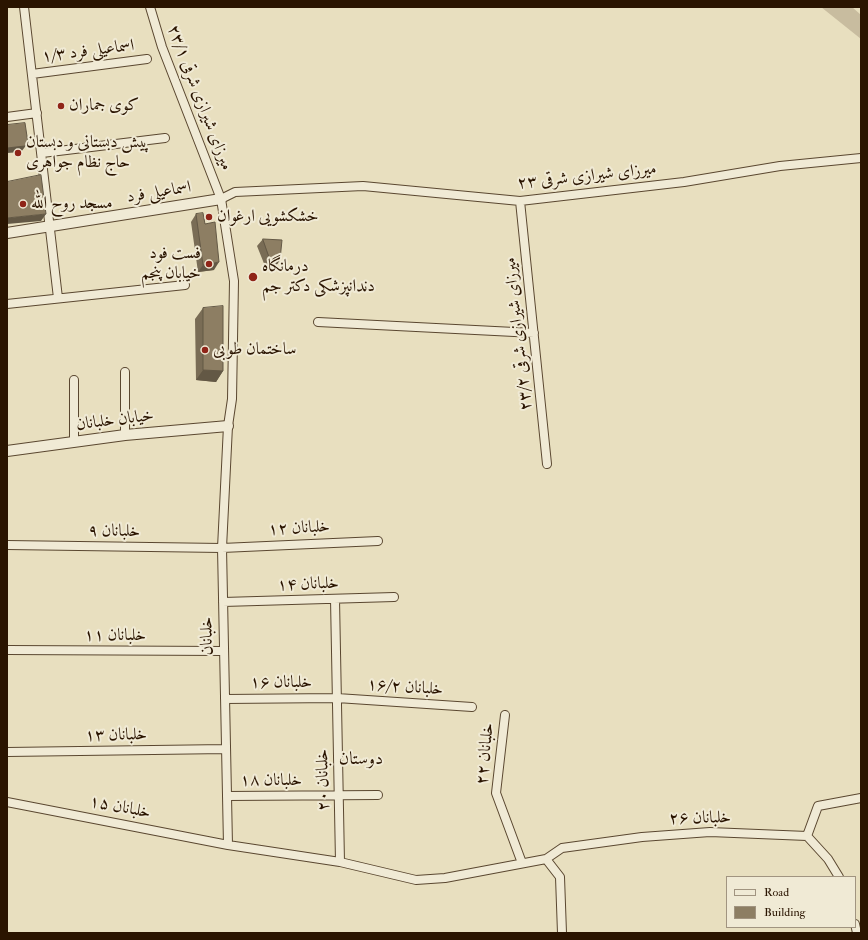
<!DOCTYPE html>
<meta charset="utf-8">
<style>
body{margin:0}
#map{position:relative;width:868px;height:940px;overflow:hidden;background:#e8dfbf;font-family:"IM FELL Double Pica",serif}
canvas{display:block}
.frame{position:absolute;inset:0;border:8px solid #2a1400;pointer-events:none}
.legend{position:absolute;left:726px;top:876px;width:130px;height:52px;box-sizing:border-box;background:#f0ead5;border:1px solid #a19480;margin:0;padding:5px 7px;list-style:none;font-size:12px;color:#2a1400}
.legend li{display:flex;align-items:center;gap:8px;height:20px}
.legend b{width:20px;border:1px solid #a19480}
</style>
<div id="map">
<canvas width="868" height="940"></canvas>
<div class="frame"></div>
<ul class="legend">
<li><b style="height:5px;background:#f0ead5"></b>Road</li>
<li><b style="height:11px;background:#8d7e63"></b>Building</li>
</ul>
</div>
<script>
const ctx = document.querySelector('canvas').getContext('2d');
ctx.lineJoin = 'round';
function fill(path, color) {
  ctx.fillStyle = color;
  ctx.fill(path, 'evenodd');
}
function stroke(path, color, width, dash) {
  ctx.strokeStyle = color;
  ctx.lineWidth = width;
  ctx.lineCap = dash ? 'butt' : 'round';
  ctx.setLineDash(dash || []);
  ctx.stroke(path);
}
function write(font, color, halo, rows, align = 'center') {
  ctx.font = font + ' "IM FELL Double Pica",Amiri,serif';
  ctx.lineWidth = 4;
  ctx.setLineDash([]);
  ctx.textBaseline = 'middle';
  ctx.strokeStyle = halo;
  ctx.fillStyle = color;
  for (const [text, x, y, turn = 0] of rows) {
    ctx.save();
    ctx.translate(x, y);
    ctx.rotate((+turn || 0) * Math.PI / 180);
    ctx.textAlign = isNaN(turn) ? turn : align;
    if (halo) ctx.strokeText(text, 0, 0);
    ctx.fillText(text, 0, 0);
    ctx.restore();
  }
}
fill(new Path2D(`
 M821 7H852L861 15V39Z`), '#c8bc9f');
const minor = new Path2D(`
 M24 7 58 298
 M150 7 162 47 221 199 234 281 232 399 228 426 222 548 228 845
 M32 74 147 59
 M7 117 37 113
 M42 153 165 138
 M221 199 235 192 363 186 520 201 684 182 780 166 861 158
 M520 201 547 464
 M7 304 185 285
 M318 322 534 333
 M125 372V435
 M74 380V442
 M7 545 222 548 378 541
 M335 599 340 862
 M223 602 394 597
 M7 650 224 651
 M225 699 337 698 472 707
 M505 715 496 793 522 863
 M7 752 226 749
 M227 796 378 795
 M7 802 228 845 340 862 416 880 445 878 546 859 560 877 562 933
 M807 836 818 806 861 798
 M546 859 562 848 642 837 710 832 807 836 828 859 839 877
 M855 924 857 933`);
const tertiary = new Path2D(`
 M7 233 221 199
 M7 451 125 435 228 426`);
stroke(minor, '#5a4730', 10);
stroke(tertiary, '#5a4730', 12);
stroke(minor, '#f0ead5', 8);
stroke(tertiary, '#f0ead5', 10);
fill(new Path2D(`
 M196 214 205 224 214 270 198 272 191 222Z
 M263 239 280 260 275 267 265 266 257 246Z
 M203 308 223 371 216 382 196 380 195 319Z`), '#796c55');
fill(new Path2D(`
 M28 143 21 152 7 153V148Z
 M46 214 41 221 7 224V218Z
 M270 259 280 260 275 267 265 266Z
 M219 262 214 270 198 272 203 265Z
 M203 370 223 371 216 382 196 380Z`), '#635845');
const building = new Path2D(`
 M25 123 28 143 25 146 7 148V125Z
 M41 175 46 214 7 218V182Z
 M203 213 205 224 215 222 219 262 203 265 196 214Z
 M263 239 282 240 280 260 270 259Z
 M223 306V371L203 370V308Z`);
fill(building, '#8d7e63');
stroke(building, '#635845', 1);
for (const [x, y, r, color] of [
 [61,106,4,"#8f2418"],
 [18,153,4,"#8f2418"],
 [23,204,4,"#8f2418"],
 [209,217,4,"#8f2418"],
 [209,264,4,"#8f2418"],
 [253,277,5,"#8f2418"],
 [205,350,4,"#8f2418"]
]) {
  const dot = new Path2D();
  dot.arc(x, y, r, 0, 2 * Math.PI);
  ctx.fillStyle = color;
  ctx.fill(dot);
  stroke(dot, '#f0ead5', 1.5);
}
write('17px', '#2a1400', '#f0ead5', [
 ["۱/۳ اسماعیلی فرد",88,52,-7],
 ["۲۳/۱ میرزای شیرازی شرقی",199,98,69],
 ["۲۳ میرزای شیرازی شرقی",587,177,-6],
 ["اسماعیلی فرد",159,193,-9],
 ["۲۳/۲ میرزای شیرازی شرقی",519,334,-96],
 ["خیابان خلبانان",115,421,-7],
 ["۱۲ خلبانان",299,529,-3],
 ["۹ خلبانان",114,532,1],
 ["۱۴ خلبانان",308,585,-2],
 ["۱۱ خلبانان",115,636],
 ["خلبانان",208,636,-91],
 ["۱۶ خلبانان",281,683],
 ["۱۶/۲ خلبانان",405,688,4],
 ["۱۳ خلبانان",116,736,-1],
 ["۲۲ خلبانان",486,754,-84],
 ["۲۰ خلبانان",324,780,-91],
 ["۱۸ خلبانان",271,781],
 ["۱۵ خلبانان",120,808,11],
 ["۲۶ خلبانان",700,819,-1]
]);
write('17px', '#2a1400', '#f0ead5', [
 ["کوی جماران",69,106],
 ["پیش دبستانی و دبستان",26,143],
 ["حاج نظام جواهری",26,163],
 ["مسجد روح الله",31,204],
 ["خشکشویی ارغوان",217,217],
 ["فست فود",201,254,"right"],
 ["خیابان پنجم",201,274,"right"],
 ["درمانگاه",262,267],
 ["دندانپزشکی دکتر جم",262,287],
 ["ساختمان طوبی",213,350]
], 'left');
write('18px', '#2a1400', '#f0ead5', [
 ["دوستان",361,760]
]);
</script>
